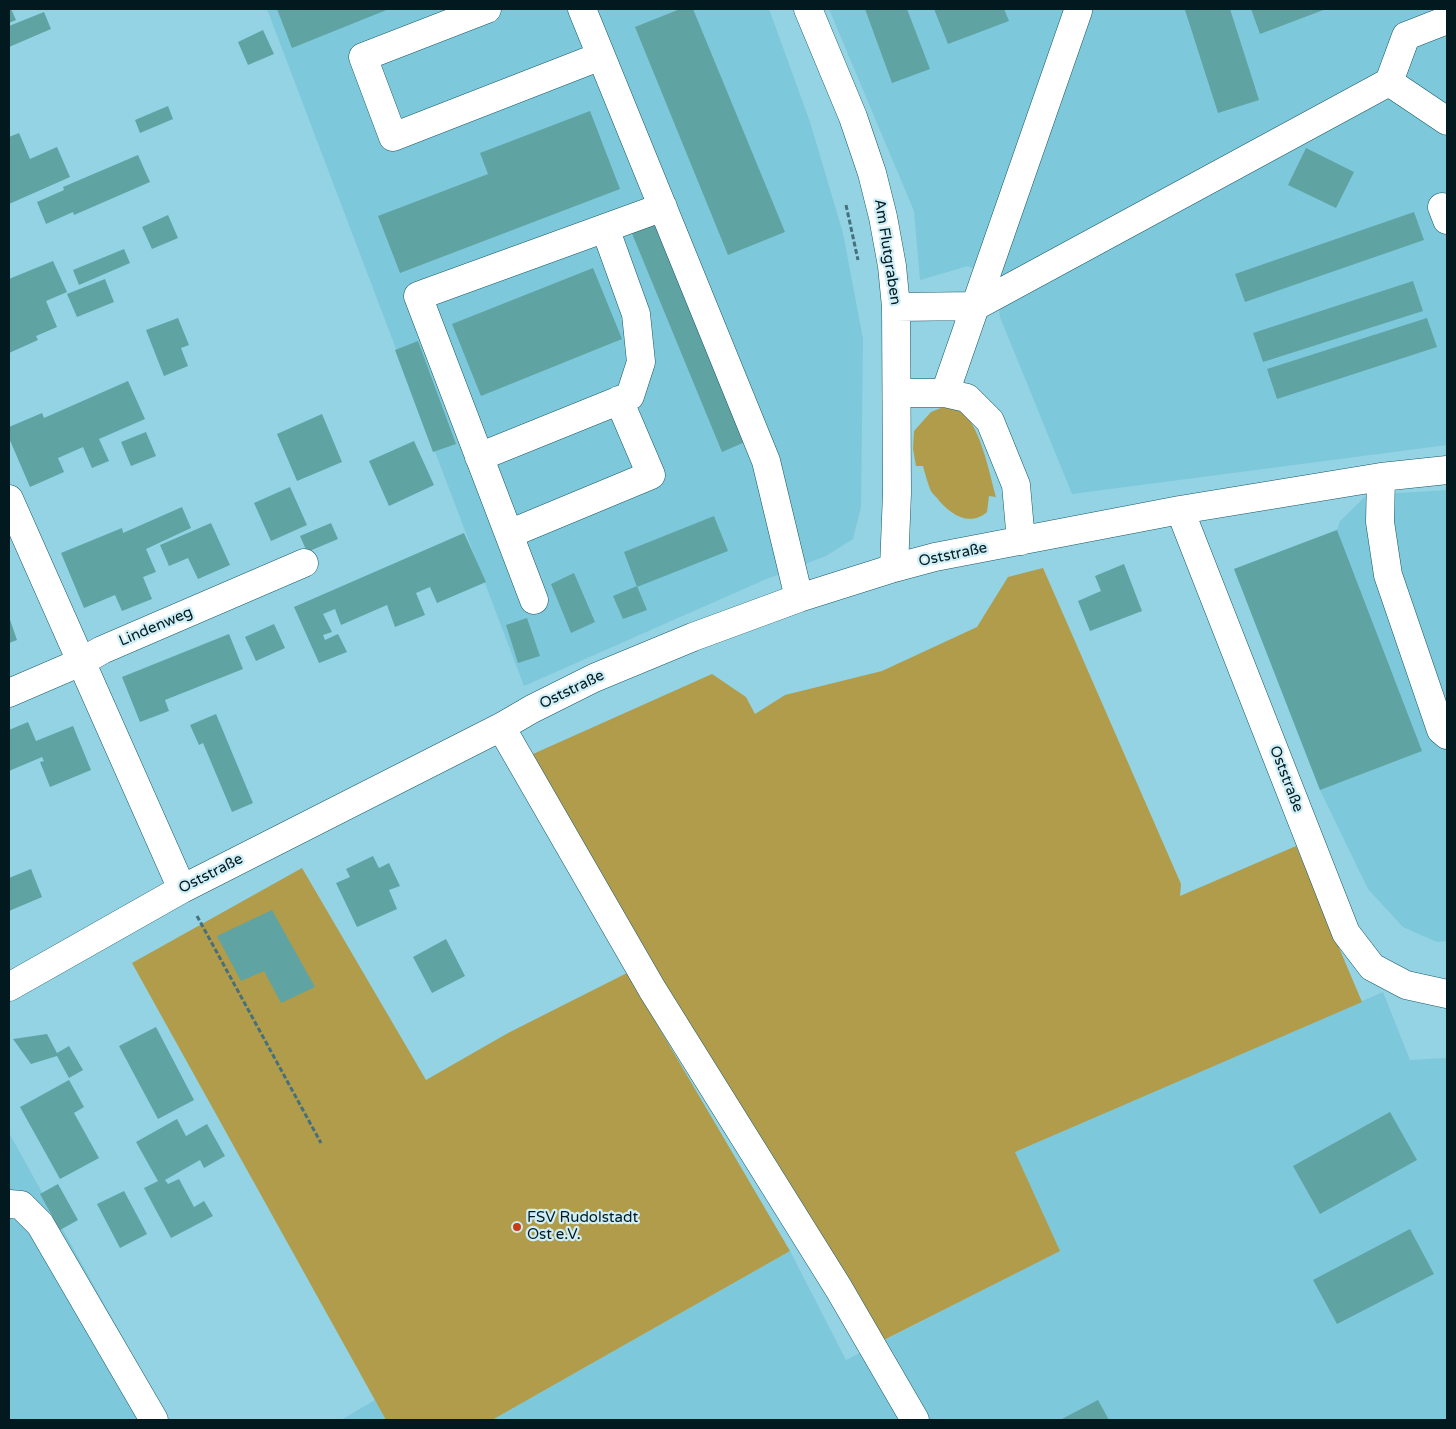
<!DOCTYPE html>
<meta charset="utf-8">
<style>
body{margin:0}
#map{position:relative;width:1456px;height:1429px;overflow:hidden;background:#93d3e3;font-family:"Varela Round",sans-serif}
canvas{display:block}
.frame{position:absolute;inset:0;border:10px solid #01191f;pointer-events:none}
</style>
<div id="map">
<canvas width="1456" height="1429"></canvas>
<div class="frame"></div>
</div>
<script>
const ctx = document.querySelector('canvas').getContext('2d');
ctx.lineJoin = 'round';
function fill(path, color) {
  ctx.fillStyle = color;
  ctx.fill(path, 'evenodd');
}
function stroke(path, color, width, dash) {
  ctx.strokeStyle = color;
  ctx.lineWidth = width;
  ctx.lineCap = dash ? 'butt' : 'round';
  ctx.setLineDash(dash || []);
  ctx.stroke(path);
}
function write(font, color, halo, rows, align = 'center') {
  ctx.font = font + ' "Varela Round",sans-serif';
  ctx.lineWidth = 4.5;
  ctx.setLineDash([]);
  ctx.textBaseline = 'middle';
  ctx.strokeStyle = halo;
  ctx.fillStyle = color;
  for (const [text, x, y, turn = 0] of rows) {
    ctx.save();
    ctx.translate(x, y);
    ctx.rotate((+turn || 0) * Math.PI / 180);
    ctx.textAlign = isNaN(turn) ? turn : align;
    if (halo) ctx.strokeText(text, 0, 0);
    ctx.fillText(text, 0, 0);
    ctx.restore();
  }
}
fill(new Path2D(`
 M267 9H769L810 122 843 233 863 339 861 507 853 539 826 556 764 580 524 686Z
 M829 9H1447V445L1072 494 1000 317 995 278 968 266 920 280 914 211Z
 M1447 490V941L1437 942 1403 927 1368 889 1320 790 1234 569 1337 530 1340 521 1367 495Z
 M1383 992 1410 1060 1447 1058V1420H492L790 1251 846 1360 1059 1251 1015 1152Z
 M9 1133 169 1420H9Z
 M375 1400 386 1420H341Z`), '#7ec8db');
fill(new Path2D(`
 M941 408C946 408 953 407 957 409 979 417 990 476 996 497L989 496 987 512C968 528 949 513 937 498 934 495 931 492 930 489 927 481 925 473 923 466H916L913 449 914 431 931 412Z
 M1043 568 1181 884 1180 896 1296 846 1362 1002 1015 1152 1060 1251 878 1343 707 1064 533 754 712 674 746 697 755 714 785 695 882 671 977 627 1008 577Z
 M302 868 426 1080 508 1033 627 973 790 1251 492 1420H386L132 963Z`), '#b09c4a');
fill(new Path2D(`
 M9 9H11L16 20 9 23Z
 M277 9H389L292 48Z
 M680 9H693L785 232 728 255 635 27Z
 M865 9H907L930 69 892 83Z
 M934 9H1004L1009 21 948 44Z
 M1189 9H1230L1259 100 1218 113 1185 10Z
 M1251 9H1326L1260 34Z
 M44 12 51 29 9 47V26Z
 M263 30 274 54 248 65 238 42Z
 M168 106 173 119 140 133 135 120Z
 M590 111 620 189 400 273 378 216 488 174 480 153Z
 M19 133 30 159 57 147 70 177 9 204V137Z
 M1306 148 1354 172 1336 208 1288 185Z
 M138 155 150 182 74 215 73 212 46 224 37 202 64 190 63 187Z
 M1414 212 1424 240 1245 302 1235 274Z
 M168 215 178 238 152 249 142 227Z
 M655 222 745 442 722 452 631 231Z
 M124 249 130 263 79 285 73 270Z
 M53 261 67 292 46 301 57 327 36 336 38 340 9 353V279Z
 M593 268 622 339 481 396 452 324Z
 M105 279 114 302 77 317 67 294Z
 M1413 281 1423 311 1263 362 1253 333Z
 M178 318 189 345 181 348 188 366 164 376 146 330Z
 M1427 318 1437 347 1277 399 1267 369Z
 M418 341 456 444 433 452 395 350Z
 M128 381 145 419 99 439 109 461 92 468 83 447 58 458 64 472 30 487 9 438V427L42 413 44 418Z
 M322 414 342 462 297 481 277 434Z
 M146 432 156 456 131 466 121 442Z
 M414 441 434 485 389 506 369 461Z
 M290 487 307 525 271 541 254 503Z
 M182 507 191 528 146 549 156 572 143 577 152 599 122 611 115 595 84 608 61 553 122 528 123 533Z
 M714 516 728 551 637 587 624 552Z
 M211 523 230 565 198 579 188 558 169 566 160 545Z
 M331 523 338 539 307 552 300 536Z
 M1337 530 1422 751 1320 790 1234 569Z
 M464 533 486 582 437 603 430 587 416 593 425 615 395 627 387 605 341 625 335 609 323 614 332 632 323 635 325 640 338 634 347 652 319 663 294 607Z
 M1124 564 1142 611 1090 631 1078 601 1101 591 1095 576Z
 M574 573 595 622 571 633 551 584Z
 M637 586 647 610 623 619 613 596Z
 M9 617 17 640 9 643Z
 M527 618 540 656 518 663 506 625Z
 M274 624 285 648 256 661 245 637Z
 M229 634 243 669 165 700 169 711 140 722 122 677Z
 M216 714 253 803 232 812 203 743 199 745 190 725Z
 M28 722 36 741 73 726 91 770 50 787 40 762 44 761 42 757 9 771V730Z
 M373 856 379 868 389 863 400 886 389 890 397 909 357 927 336 883 350 877 346 869Z
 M31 869 42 897 9 911V878Z
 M272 910 315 987 281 1003 264 971 241 981 217 936Z
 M446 939 465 976 432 993 413 957Z
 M156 1027 194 1100 158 1119 119 1046Z
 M47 1034 57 1053 69 1046 83 1070 69 1078 57 1056 31 1064 13 1039Z
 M69 1080 84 1107 74 1113 99 1158 60 1179 20 1107Z
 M1390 1112 1417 1160 1320 1214 1293 1166Z
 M177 1119 186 1136 207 1124 225 1156 204 1168 200 1160 165 1180 168 1184 179 1179 194 1207 204 1201 213 1216 171 1238 144 1188 158 1181 136 1142Z
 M58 1184 78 1220 60 1230 40 1194Z
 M124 1191 147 1234 120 1248 97 1204Z
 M1410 1229 1434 1274 1337 1324 1313 1280Z
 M1098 1400 1109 1420H1060Z`), '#60a3a3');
const minor = new Path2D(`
 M487 9 363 57 393 137 601 56
 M582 9 766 461 799 598
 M808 9 853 117 872 173 883 217 892 266 896 307 897 493 894 568
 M1389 82 1447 121
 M1442 207 1447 220
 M896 307 976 306 1389 82 1406 36 1447 20
 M897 393H945L967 398 990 421 1016 485 1021 541
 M945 393 1078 11V9
 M479 457 630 396 641 362 636 314 605 228
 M1381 477 1380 522 1388 575 1441 730 1447 735
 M9 499 182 889
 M1180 510 1346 933 1372 967 1406 985 1447 994
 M509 534 651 475 619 400
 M534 600 418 296 663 207
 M9 693 81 662 102 650 304 563
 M501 727 652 989 839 1289 915 1420
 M9 987 182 889 501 727 532 709 594 678 693 637 799 598 894 568 935 557 1180 510 1381 477 1447 470
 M9 1204 21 1205 40 1224 154 1420`);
stroke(minor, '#155968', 29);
stroke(new Path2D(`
 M846 205 858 260
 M197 916 321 1143`), '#46717c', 3, [5, 2.5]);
stroke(minor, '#fff', 28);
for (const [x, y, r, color] of [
 [517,1227,5,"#c53c15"]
]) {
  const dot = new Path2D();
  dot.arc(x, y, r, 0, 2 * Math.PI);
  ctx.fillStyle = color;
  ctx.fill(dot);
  stroke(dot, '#cfeef6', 2);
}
write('15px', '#01191f', '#cfeef6', [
 ["Am Flutgraben",887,252,81],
 ["Oststraße",953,555,-12],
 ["Lindenweg",156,627,-23],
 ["Oststraße",572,690,-26],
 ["Oststraße",1286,779,69],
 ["Oststraße",211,874,-27]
]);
write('15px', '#01191f', '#cfeef6', [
 ["FSV Rudolstadt",527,1218],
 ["Ost e.V.",527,1235]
], 'left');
</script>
